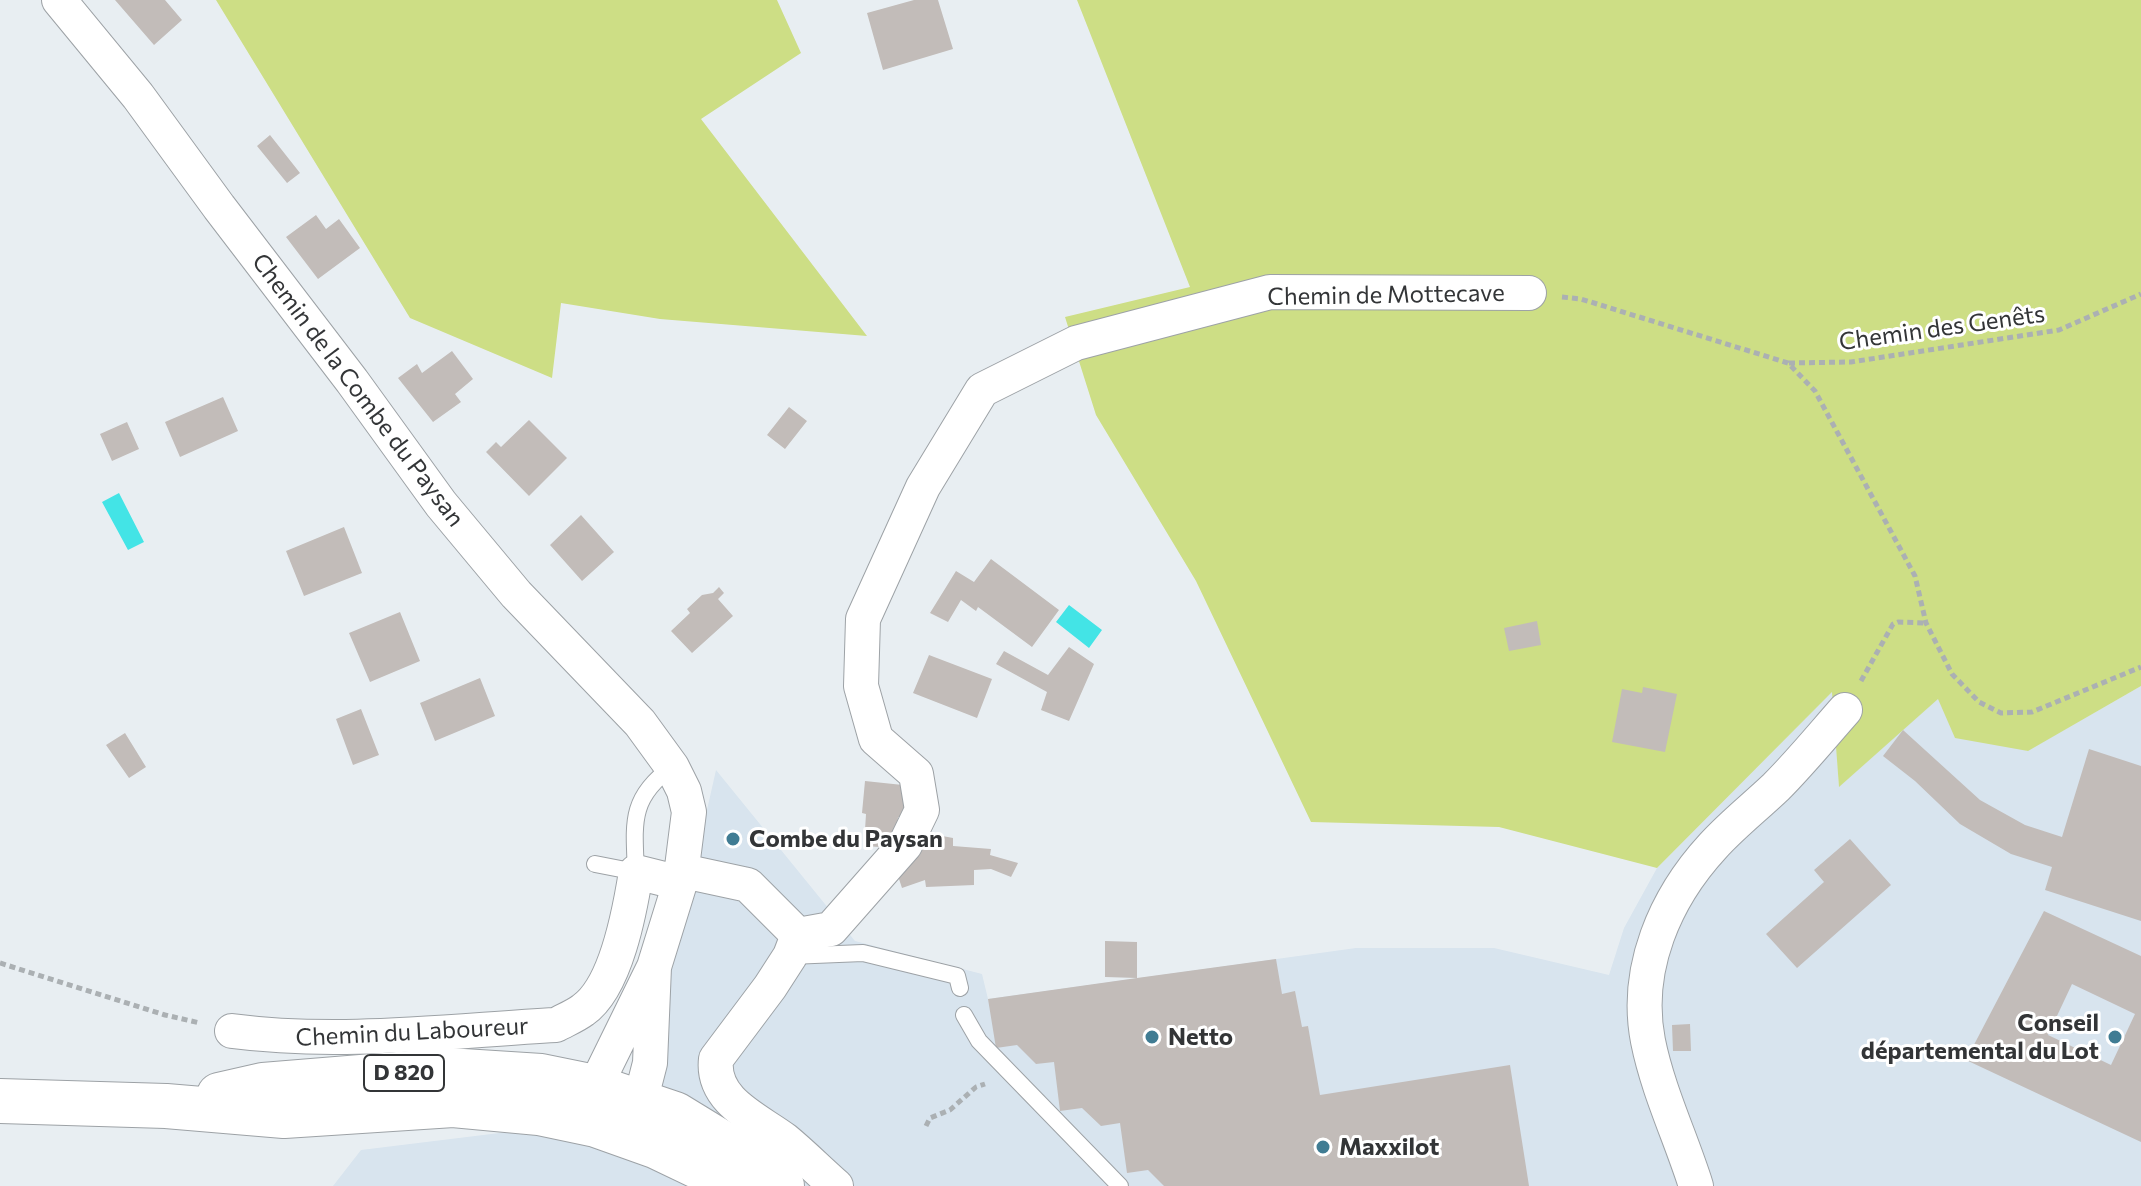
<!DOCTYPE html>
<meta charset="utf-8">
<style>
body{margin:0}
canvas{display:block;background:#e8eef2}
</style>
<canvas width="2141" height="1186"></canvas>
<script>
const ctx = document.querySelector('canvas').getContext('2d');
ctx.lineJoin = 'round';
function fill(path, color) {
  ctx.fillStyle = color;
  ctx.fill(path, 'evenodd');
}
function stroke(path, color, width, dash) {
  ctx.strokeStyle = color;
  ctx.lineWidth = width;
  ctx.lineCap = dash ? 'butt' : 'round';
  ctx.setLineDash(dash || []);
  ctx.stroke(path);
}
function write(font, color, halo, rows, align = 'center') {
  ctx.font = font + ' Commissioner,sans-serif';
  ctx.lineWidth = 6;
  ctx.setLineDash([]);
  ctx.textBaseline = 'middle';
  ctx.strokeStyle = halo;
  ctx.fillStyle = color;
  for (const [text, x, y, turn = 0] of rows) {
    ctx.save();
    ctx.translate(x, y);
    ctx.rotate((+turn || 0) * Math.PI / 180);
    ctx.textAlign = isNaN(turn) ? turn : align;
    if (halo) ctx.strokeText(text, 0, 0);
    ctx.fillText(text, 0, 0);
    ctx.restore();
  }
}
fill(new Path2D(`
 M2141 686V1186H333L361 1150 638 1116 716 770 855 941 982 974 988 999 1356 948H1494L1609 975 1624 928 1657 868 1833 691 1839 786 1938 698 2027 751Z`), '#d8e4ee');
fill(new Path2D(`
 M216 0H777L801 53 701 119 867 336 660 319 561 303 552 378 410 318Z
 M1077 0H2141V686L2028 751 1955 738 1938 699 1839 787 1832 692 1657 868 1499 827 1311 822 1196 581 1096 415 1065 317 1190 287Z`), '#cdde85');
fill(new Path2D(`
 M119 493 144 542 128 550 102 502Z
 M1069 605 1102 630 1089 648 1056 622Z`), '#43e4e6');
fill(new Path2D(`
 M115 0H165L182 20 154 45Z
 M914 0H938L953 49 883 70 867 13Z
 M270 135 300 173 287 183 257 146Z
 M316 215 326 229 339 219 360 248 318 279 286 237Z
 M452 351 473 379 455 394 461 402 433 422 398 378 417 364 422 373Z
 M223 397 238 431 180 457 165 422Z
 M789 407 807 421 785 449 767 435Z
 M529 420 567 458 529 496 486 452 496 442 501 447Z
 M127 422 139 449 112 461 100 434Z
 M581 515 614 552 582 581 550 545Z
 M344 527 362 573 304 596 286 551Z
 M991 559 1059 610 1032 647 978 607 976 611 961 600 948 622 930 613 956 571 974 582Z
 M719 587 724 593 718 599 733 616 692 653 671 631 690 613 687 609 702 595 713 593Z
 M400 612 420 661 370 682 349 633Z
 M1537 621 1541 645 1509 651 1504 628Z
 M1069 647 1094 664 1069 721 1041 710 1047 692 996 664 1004 651 1048 675Z
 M929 655 992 679 977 718 913 693Z
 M480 678 495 716 435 741 420 703Z
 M1643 687 1677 694 1665 752 1612 742 1622 689 1642 693Z
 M361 709 379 755 353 765 336 719Z
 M1903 730 1980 800 2025 825 2062 837 2089 749 2141 766V921L2045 890 2052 867 2011 854 1960 824 1915 781 1883 756Z
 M125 733 146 767 129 778 106 745Z
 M865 781 912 786 908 818 898 817 895 848 864 846 866 814 862 813Z
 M937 835 953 838V846L991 849 990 855 1018 863 1011 877 991 869 974 870V885L926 887 925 880 902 888 898 876 923 848 935 846 934 838Z
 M1850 839 1891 885 1797 968 1766 934 1824 882 1814 870Z
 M2044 911 2141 956V1142L1966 1060ZM2072 984 2135 1014 2111 1065 2048 1035Z
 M1105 941 1137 942V978L1276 959 1282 994 1295 991 1302 1027 1308 1026 1320 1095 1510 1065 1529 1186H1164L1148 1170 1127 1173 1120 1123 1101 1126 1082 1108 1060 1111 1054 1062 1036 1064 1017 1045 996 1048 988 999 1137 978 1105 977Z
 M1690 1024 1691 1051H1673L1672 1025Z`), '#c2bcb9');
const lane = new Path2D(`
 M595 864 636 872C634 824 629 798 672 767
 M790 956 863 953 957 976 960 988
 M964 1015 979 1041 1120 1186`);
const street = new Path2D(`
 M59 0 138 96 219 207 352 381 441 504 516 594 640 723 672 767 684 791 689 812 680 883 654 967 595 1087 596 1125 640 1102 650 1063 654 967
 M683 871 748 885 798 935
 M798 935 831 929 905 845 922 810 916 774 876 739 861 686 863 619 923 487 982 390 1076 343 1270 292 1529 293
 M798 935 790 956 770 987 716 1059C711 1101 757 1119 785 1140 802 1154 819 1171 836 1186
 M232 1031C339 1045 448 1031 556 1025 565 1020 575 1016 583 1010 616 987 630 910 636 872L680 883
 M1696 1186C1681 1138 1658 1091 1648 1041 1634 969 1665 898 1713 846 1732 825 1755 807 1776 787 1800 763 1822 736 1845 710`);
const primary = new Path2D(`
 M219 1095 263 1085 447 1070 541 1076 595 1087 675 1114 765 1169 782 1186
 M0 1101 166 1106 284 1116 453 1105 539 1113 596 1125 655 1146 739 1186`);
stroke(lane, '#9da2a6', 18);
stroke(street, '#9da2a6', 36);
stroke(primary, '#9da2a6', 46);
stroke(new Path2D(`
 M1562 297 1581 299 1788 363 1815 391 1915 576 1926 623 1952 674 1979 702 2001 713 2032 712 2141 667
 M1789 363 1851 362 2059 330 2141 294
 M1861 681 1893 624 1898 622 1926 623
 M0 963 165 1015 200 1023
 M926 1126 930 1118 950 1110 976 1087 985 1084`), '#abb0b3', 5, [6, 4]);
stroke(lane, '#fff', 16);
stroke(street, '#fff', 34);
stroke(primary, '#fff', 44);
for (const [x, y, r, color] of [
 [733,839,8,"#407c93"],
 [1152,1037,8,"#407c93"],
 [2115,1037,8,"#407c93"],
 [1323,1147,8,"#407c93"]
]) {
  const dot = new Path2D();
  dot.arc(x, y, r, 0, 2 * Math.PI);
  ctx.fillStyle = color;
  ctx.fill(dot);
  stroke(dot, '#fff', 3);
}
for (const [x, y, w] of [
 [404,1073,80]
]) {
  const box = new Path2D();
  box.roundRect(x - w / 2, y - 18, w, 36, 6);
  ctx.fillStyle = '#fff';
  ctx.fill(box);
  stroke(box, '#333537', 2);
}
write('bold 22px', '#333537', null, [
 ["D 820",404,1073]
]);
write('24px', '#333537', '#fff', [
 ["Chemin de Mottecave",1386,295,-1],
 ["Chemin des Genêts",1942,328,-8],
 ["Chemin de la Combe du Paysan",358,390,53],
 ["Chemin du Laboureur",412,1032,-3]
]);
write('bold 24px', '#333537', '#fff', [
 ["Combe du Paysan",749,839],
 ["Conseil",2099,1023,"right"],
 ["départemental du Lot",2099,1051,"right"],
 ["Netto",1168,1037],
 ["Maxxilot",1339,1147]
], 'left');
</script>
